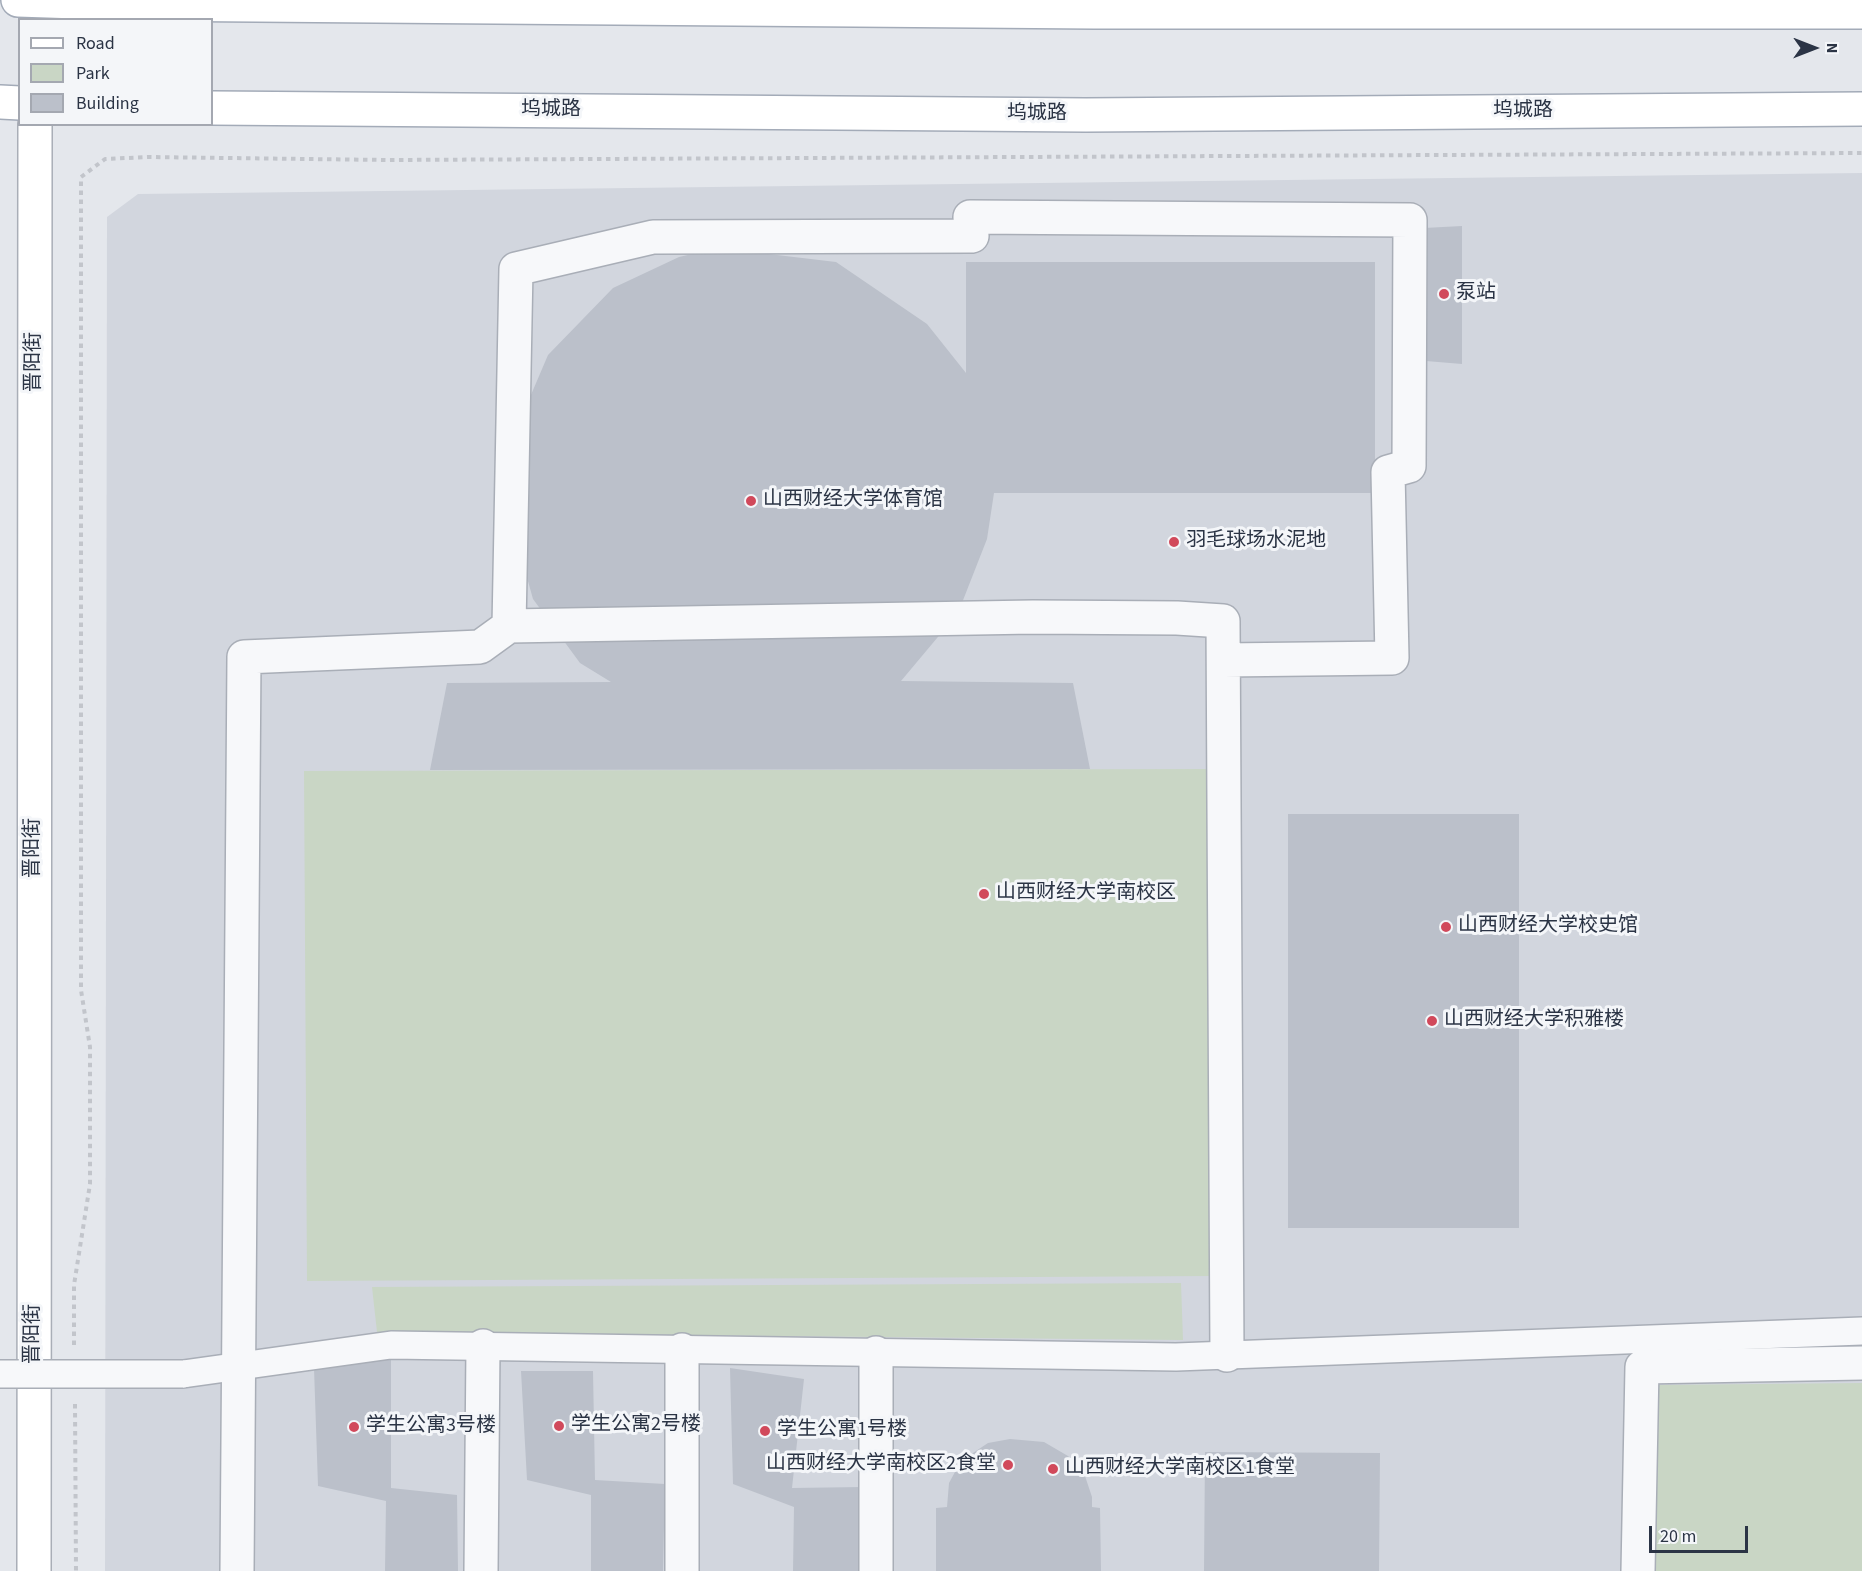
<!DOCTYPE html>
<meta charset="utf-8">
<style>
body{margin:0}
#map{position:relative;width:1862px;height:1571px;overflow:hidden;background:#e4e7ec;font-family:"Source Sans 3",sans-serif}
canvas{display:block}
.legend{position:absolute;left:18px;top:18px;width:195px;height:108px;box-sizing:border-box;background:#f4f6f9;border:2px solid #a4a8b1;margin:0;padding:8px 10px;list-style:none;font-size:18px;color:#2b3445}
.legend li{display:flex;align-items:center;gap:12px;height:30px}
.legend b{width:30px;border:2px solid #a4a8b1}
.north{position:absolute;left:1784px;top:18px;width:60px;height:60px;-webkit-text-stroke:4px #f4f6f9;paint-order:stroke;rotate:90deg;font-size:16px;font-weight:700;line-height:24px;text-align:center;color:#2b3445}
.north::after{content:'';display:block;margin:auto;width:21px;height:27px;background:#2b3445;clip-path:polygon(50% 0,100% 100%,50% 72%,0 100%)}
.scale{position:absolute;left:1649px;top:1526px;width:99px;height:27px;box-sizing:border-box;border:3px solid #2b3445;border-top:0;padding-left:8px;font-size:18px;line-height:21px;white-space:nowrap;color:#2b3445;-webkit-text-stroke:4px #f4f6f9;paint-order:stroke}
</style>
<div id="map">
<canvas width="1862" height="1571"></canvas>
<ul class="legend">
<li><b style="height:8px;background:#fff"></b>Road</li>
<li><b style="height:16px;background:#c9d6c5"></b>Park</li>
<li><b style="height:16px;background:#bbc0ca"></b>Building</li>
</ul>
<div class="north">N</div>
<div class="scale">20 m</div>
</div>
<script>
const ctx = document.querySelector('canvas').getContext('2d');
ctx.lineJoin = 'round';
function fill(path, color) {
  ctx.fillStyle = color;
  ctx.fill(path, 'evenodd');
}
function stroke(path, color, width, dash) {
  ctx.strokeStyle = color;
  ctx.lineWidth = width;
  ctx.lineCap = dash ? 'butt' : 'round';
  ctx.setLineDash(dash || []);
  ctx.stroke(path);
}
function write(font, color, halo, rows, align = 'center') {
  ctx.font = font + ' "Source Sans 3","Noto Sans SC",sans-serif';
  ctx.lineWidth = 6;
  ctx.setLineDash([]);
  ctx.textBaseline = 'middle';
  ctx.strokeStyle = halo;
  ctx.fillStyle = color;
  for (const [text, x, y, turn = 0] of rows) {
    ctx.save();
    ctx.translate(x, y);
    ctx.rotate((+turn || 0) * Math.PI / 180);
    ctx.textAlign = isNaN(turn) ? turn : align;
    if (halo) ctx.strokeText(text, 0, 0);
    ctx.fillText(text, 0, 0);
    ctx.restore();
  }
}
fill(new Path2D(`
 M1862 173V1571H105L107 217 138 194Z`), '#d2d6de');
fill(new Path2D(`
 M1210 769 1213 1276 307 1281 304 771Z
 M1181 1283 1183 1340 377 1332 372 1287Z
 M1862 1383V1571H1656V1385Z`), '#c9d6c5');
fill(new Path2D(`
 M1462 226V364L1426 361 1424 228Z
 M718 248 836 262 927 324 966 373V262H1375V493H994L987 539 958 613 901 681 1073 683 1090 769 430 770 447 683 611 682 580 663 533 599 508 510 513 437 548 355 613 288 679 257Z
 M1288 814H1519V1228H1288Z
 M391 1359V1488L457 1495 458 1571H385L386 1501 318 1486 314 1368Z
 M730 1368 804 1379 792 1488 863 1487 861 1571H793L794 1507 733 1484Z
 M521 1371H593L595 1480 665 1484 663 1571H591V1495L527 1480Z
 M1010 1439 1044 1442 1068 1456 1084 1473 1092 1497V1507L1100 1508 1101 1571H936V1508L947 1507 949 1483 961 1461 988 1443Z
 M1205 1452 1380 1453 1379 1571H1204Z`), '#bbc0ca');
const pedestrian = new Path2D(`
 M183 1374 391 1345 1176 1357 1862 1331`);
const minor = new Path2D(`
 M1224 660 1392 658 1388 472 1409 466 1410 220 970 217 972 236 653 237 516 269 509 626 1033 617 1177 618 1223 621 1227 1355
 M237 1571 244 657 480 647 509 626
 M481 1571 483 1346
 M682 1571V1350
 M876 1571V1353
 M1638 1571 1642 1367 1862 1363`);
const secondary = new Path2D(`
 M34 1571 35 124`);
const primary = new Path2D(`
 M18 0 136 4 1094 12H1862
 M0 102 20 103
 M212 108 1086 115 1862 109`);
stroke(pedestrian, '#a9aeb7', 30);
stroke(minor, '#a9aeb7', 36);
stroke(secondary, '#a9aeb7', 36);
stroke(primary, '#a3abb8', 36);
stroke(new Path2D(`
 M74 1345V1285L90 1184V1047L81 990V177L105 159 148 157 387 160 1862 153
 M75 1404 76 1571`), '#c2c5cb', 4, [4.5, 4.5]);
stroke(pedestrian, '#f7f8fa', 27);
stroke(minor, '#f7f8fa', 33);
stroke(secondary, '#fff', 33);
stroke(primary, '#fff', 33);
const pedestrianBridge = new Path2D(`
 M0 1374H183`);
stroke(pedestrianBridge, '#a9aeb7', 30, []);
stroke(pedestrianBridge, '#f7f8fa', 27);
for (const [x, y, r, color] of [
 [1444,294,6,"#d1495b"],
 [751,501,6,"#d1495b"],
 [1174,542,6,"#d1495b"],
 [984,894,6,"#d1495b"],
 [1446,927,6,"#d1495b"],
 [1432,1021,6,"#d1495b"],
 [559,1426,6,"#d1495b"],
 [354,1427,6,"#d1495b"],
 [765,1431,6,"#d1495b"],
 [1008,1465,6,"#d1495b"],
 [1053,1469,6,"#d1495b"]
]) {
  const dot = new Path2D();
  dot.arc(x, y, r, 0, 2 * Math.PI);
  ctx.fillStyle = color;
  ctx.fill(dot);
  stroke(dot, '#f4f6f9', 2);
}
write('20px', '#2b3445', '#f4f6f9', [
 ["坞城路",551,111],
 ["坞城路",1523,112],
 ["坞城路",1037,115],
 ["晋阳街",35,362,-90],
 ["晋阳街",34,848,-90],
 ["晋阳街",34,1334,-90]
]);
write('20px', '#2b3445', '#f4f6f9', [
 ["泵站",1456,294],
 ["山西财经大学体育馆",763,501],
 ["羽毛球场水泥地",1186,542],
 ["山西财经大学南校区",996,894],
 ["山西财经大学校史馆",1458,927],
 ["山西财经大学积雅楼",1444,1021],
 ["学生公寓2号楼",571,1426],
 ["学生公寓3号楼",366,1427],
 ["学生公寓1号楼",777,1431],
 ["山西财经大学南校区2食堂",996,1465,"right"],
 ["山西财经大学南校区1食堂",1065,1469]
], 'left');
</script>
